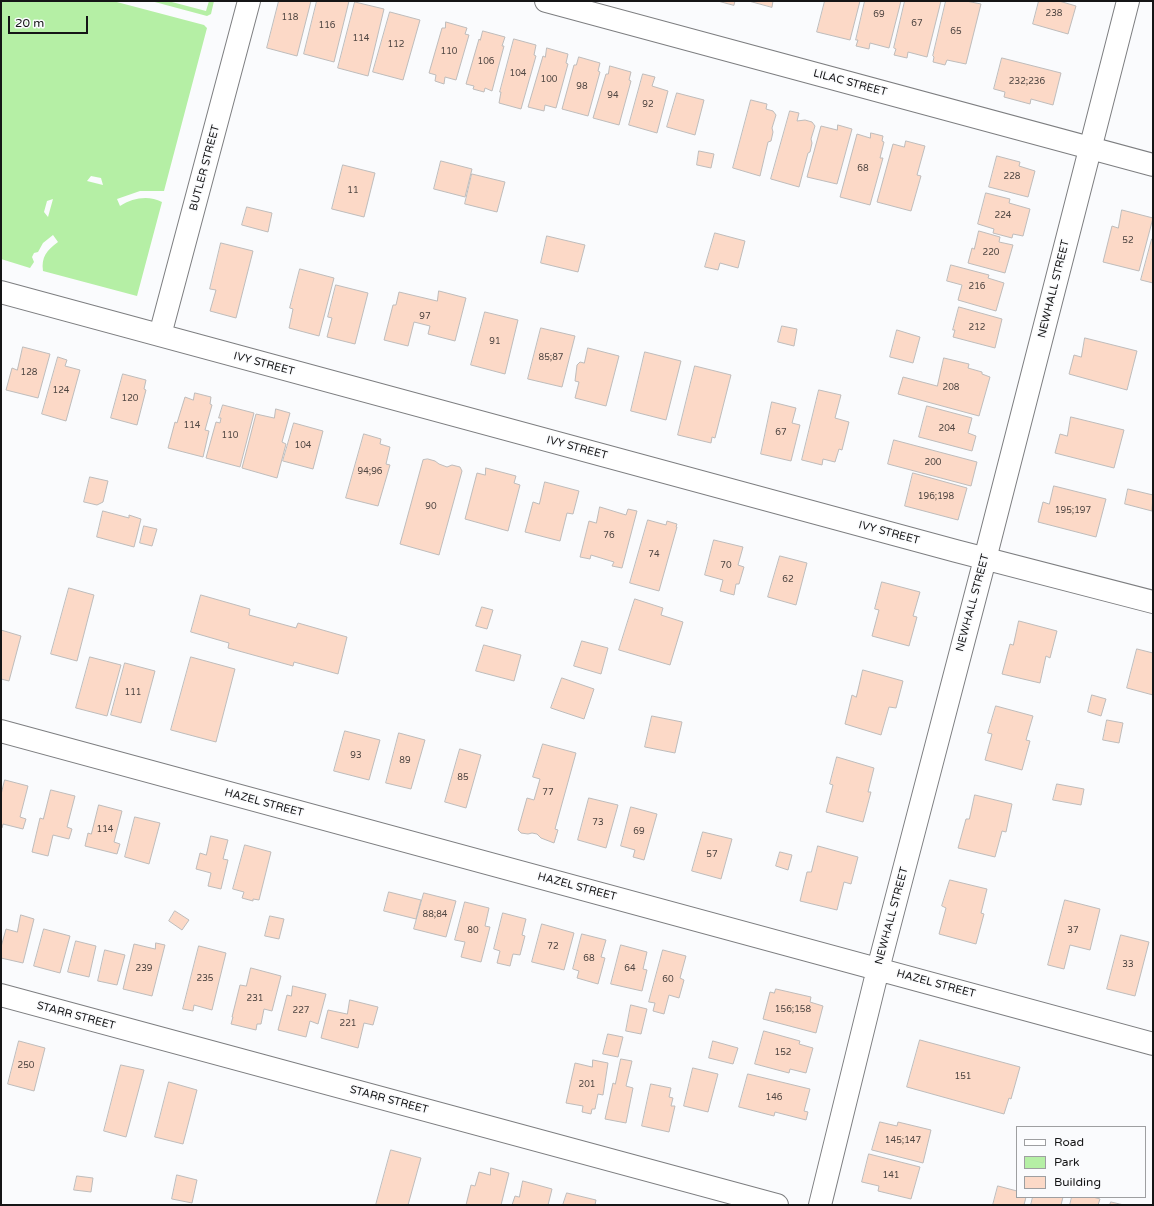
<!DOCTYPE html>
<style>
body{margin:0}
#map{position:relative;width:1154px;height:1206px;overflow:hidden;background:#fafbfd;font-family:"Varela Round",sans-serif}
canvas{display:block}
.frame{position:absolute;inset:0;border:2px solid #151516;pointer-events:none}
.legend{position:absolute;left:1016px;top:1126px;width:130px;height:72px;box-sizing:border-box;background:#fafbfd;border:1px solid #9e9fa1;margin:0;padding:5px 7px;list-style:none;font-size:12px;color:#151516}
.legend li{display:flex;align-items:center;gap:8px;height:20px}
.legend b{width:20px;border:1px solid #9e9fa1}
.scale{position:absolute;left:8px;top:16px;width:80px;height:18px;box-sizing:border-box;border:2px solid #151516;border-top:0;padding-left:5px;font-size:12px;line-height:14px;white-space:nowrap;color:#151516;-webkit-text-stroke:3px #fafbfd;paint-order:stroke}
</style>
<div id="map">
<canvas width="1154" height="1206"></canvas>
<div class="frame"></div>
<ul class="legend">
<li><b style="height:5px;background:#fff"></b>Road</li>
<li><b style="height:11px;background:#b5efa5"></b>Park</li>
<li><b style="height:11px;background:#fcd9c7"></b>Building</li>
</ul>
<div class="scale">20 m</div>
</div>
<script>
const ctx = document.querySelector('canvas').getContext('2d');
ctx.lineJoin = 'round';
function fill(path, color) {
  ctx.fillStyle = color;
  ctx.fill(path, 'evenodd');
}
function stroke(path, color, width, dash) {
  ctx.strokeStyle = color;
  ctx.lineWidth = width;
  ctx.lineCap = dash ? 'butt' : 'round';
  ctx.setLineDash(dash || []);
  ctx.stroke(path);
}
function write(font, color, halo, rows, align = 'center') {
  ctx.font = font + ' "Varela Round",sans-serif';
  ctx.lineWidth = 3;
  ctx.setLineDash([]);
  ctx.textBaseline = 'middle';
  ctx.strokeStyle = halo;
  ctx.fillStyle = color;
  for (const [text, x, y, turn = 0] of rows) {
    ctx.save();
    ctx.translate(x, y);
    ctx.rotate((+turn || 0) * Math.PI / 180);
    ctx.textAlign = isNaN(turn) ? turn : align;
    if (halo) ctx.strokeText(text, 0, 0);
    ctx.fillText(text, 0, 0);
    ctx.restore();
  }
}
fill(new Path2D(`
 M1 1H113L204 25 207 28 164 191H140L117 199 120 206C133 198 148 195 162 202L137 296 43 271C41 257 47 250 58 242L53 235 43 243 38 252 34 253 32 257 34 262 30 268 1 259ZM91 176 101 178 103 185 87 181ZM53 199 48 217 44 212 47 201Z
 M151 1H168L206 11 209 1H214L211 14 207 16Z`), '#b5efa5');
const building = new Path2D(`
 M279 1H311L297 56 267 48Z
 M317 1H349L334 62 304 54Z
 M718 1H735L734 5Z
 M749 1H773L772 7Z
 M825 1H860L850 40 817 32Z
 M865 1H901L889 48 870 43 869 49 856 46 858 40H856Z
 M905 1H941L927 57 908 52 907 58 894 55 896 49 894 48Z
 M946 1H966L981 4 966 64 947 60 945 65 933 62 934 57 933 56Z
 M1039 1H1059L1076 6 1068 34 1033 24Z
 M355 2 384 9 368 76 338 68Z
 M390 12 420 20 403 80 373 72Z
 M446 22 467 28 465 34 469 35 456 80 445 77 444 84 435 81 436 75 429 73 442 28H445Z
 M483 31 505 37 502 46H504L492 91 485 88 484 92 473 89 474 86 466 84 479 39 480 40Z
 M514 39 536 45 534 55 536 56 521 109 499 103 501 92H500Z
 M547 48 568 54 566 63 568 64 556 108 545 105 544 111 528 107 543 56 545 57Z
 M579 57 600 63 598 71 600 72 588 116 562 109 574 65H576Z
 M1002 58 1061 73 1053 105 1031 99 1030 104 1004 97 1005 92 994 89Z
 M610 66 631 72 629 80 631 81 619 125 593 118 606 74H608Z
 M643 74 655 77 652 86 668 91 657 133 629 125Z
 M677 93 704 100 695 135 667 127Z
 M751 100 767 104 766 109 773 111 776 115 772 128 773 132 771 141 768 142 760 176 733 168Z
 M790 111 799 113 797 121 805 120 812 122 815 126 811 139 812 143 810 152 808 153 799 187 771 179Z
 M838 125 852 129 837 184 807 177 821 126 837 130Z
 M871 133 883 136 882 141 884 142 880 158H883L870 205 840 197 857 134 870 138Z
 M906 141 925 146 917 175 921 176 911 211 877 202 893 144 904 147Z
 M699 151 714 154 711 168 697 165Z
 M997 156 1020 162 1019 166 1035 171 1028 197 989 187Z
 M441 161 472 169 465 197 434 189Z
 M343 165 375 173 364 217 332 209Z
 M472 174 505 182 497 212 465 204Z
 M986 193 1010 199 1009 203 1030 209 1023 236 1013 234 1012 238 993 233 994 229 978 224Z
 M247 207 272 213 268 232 242 225Z
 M1122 210 1153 218 1139 271 1103 262 1112 226 1118 228Z
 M979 231 1000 237 999 242 1013 245 1005 273 968 263 972 248 974 249Z
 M715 233 745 241 738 268 720 263 718 270 705 267Z
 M547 236 585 245 578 272 541 263Z
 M1152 239H1153V283L1141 280Z
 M221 243 253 251 236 318 210 311 216 290 210 289Z
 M951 265 989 275 988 278 1004 283 996 311 958 300 962 285 947 281Z
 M300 269 334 278 319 336 289 328 293 309 290 308Z
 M336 285 368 293 355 344 327 337 332 318 328 317Z
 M439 291 466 298 455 341 428 334 430 326 414 322 408 346 384 340 393 305H396L399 292 437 301Z
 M959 307 1002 319 995 348 953 337 955 330H953Z
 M485 312 518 320 505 374 471 365Z
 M782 326 797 329 794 346 778 342Z
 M541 328 575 336 562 387 528 379Z
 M897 330 920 337 913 363 890 357Z
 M1085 338 1137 351 1127 390 1069 374 1074 355 1081 357Z
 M23 347 50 354 38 398 6 390 12 368 17 370Z
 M588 348 619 356 606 406 575 398 579 382 575 381 577 365 580 362 584 363Z
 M645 352 681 361 666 420 631 411Z
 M58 357 67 360 65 366 80 370 66 421 42 414Z
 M944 358 969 364 968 368 982 372V374L990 377 979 416 898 394 903 377 937 386Z
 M695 366 731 375 715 438 712 437 711 443 678 435Z
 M123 374 146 380 144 389 146 390 137 425 111 418Z
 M819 390 841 395 835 418 849 422 842 450 839 449 835 462 823 459 822 465 802 460Z
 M195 393 211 397 210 404 212 405 205 430 209 431 203 457 168 448 175 422 177 423 185 397 193 400Z
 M772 402 796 408 792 423 800 425 791 461 761 454Z
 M223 405 254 413 240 467 206 458 216 422 220 423 221 418H219Z
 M927 406 972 418 968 433 976 436 972 451 919 437Z
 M276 409 290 413 282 442 286 444 277 478 242 468 256 414 274 418Z
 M1071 417 1124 430 1114 468 1055 453 1060 434 1067 436Z
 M294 423 323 431 313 469 283 461Z
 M364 434 381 439 380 444 390 447 386 464 390 465 378 506 346 498Z
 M894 440 977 462 971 486 888 464Z
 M428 459 435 461 439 464 447 467 452 465 460 467 462 471 439 555 400 544 423 460Z
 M486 468 516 476 514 483 520 485 508 531 465 519 477 473 485 475Z
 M913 473 967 488 958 520 905 506Z
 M90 477 108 481 103 502 97 505 84 502Z
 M545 482 579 491 573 514 567 513 560 541 525 532 533 502 539 504Z
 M1054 486 1106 499 1096 537 1038 522 1043 502 1049 504Z
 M1128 489 1153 495 1152 511 1125 504Z
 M600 507 626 515 628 509 637 511 622 568 612 566 614 562 591 555 590 559 580 557 589 521 596 523Z
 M103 511 129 518V515L141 519 134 547 97 537Z
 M648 520 666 525 667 521 677 524 676 527H677L659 591 630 583Z
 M144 526 157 529 152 546 140 543Z
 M714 540 743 547 738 565 744 567 739 584H736L734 595 720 591 723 580 705 575Z
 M780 556 807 563 796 605 768 597Z
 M882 582 920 592 913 616 917 617 909 646 872 636 879 610 875 609Z
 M69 588 94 595 77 661 51 654Z
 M201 595 250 609 249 615 296 628 298 623 347 637 338 674 294 662 293 666 228 648 229 643 191 632Z
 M635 599 663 608 661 615 683 622 670 665 619 650Z
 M482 607 493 610 487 629 476 626Z
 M1019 621 1057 631 1050 658 1046 656 1040 683 1002 674 1010 644 1013 645Z
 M1 630 21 636 9 681 1 679Z
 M582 641 608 648 601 674 574 666Z
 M484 645 521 655 514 681 476 671Z
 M1137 649 1153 653V695L1127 688Z
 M90 657 121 665 107 716 76 708Z
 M191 657 235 669 216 742 171 730Z
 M125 663 155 671 141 723 111 715Z
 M863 670 903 681 896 708 889 707 881 735 845 724 852 695 856 697Z
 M562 678 594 689 584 719 551 708Z
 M1092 695 1106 699 1101 716 1088 712Z
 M996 706 1033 716 1026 740 1030 741 1022 770 985 760 992 734 988 733Z
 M652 716 682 722 675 753 645 747Z
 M1107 720 1123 723 1119 743 1103 740Z
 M345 731 380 740 369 780 334 771Z
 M399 733 425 740 411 789 386 783Z
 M543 744 576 753 555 829 558 830 554 843 541 838 537 834 532 833 528 834 521 833 518 830 527 798 534 800 540 779 533 777Z
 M460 749 481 755 466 808 445 802Z
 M837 757 874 768 868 792H871L863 822 826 812 833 785 830 784Z
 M5 780 28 786 20 817 26 819 23 829 3 824 2 828H1V795Z
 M1057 784 1084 789 1081 805 1053 800Z
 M51 790 75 796 67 827 72 829 69 839 53 835 48 856 32 852 40 818 43 819Z
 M975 795 1012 804 1006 832 1002 831 995 857 958 848 966 819H969Z
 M589 798 618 805 606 848 578 840Z
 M99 805 122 811 114 842 120 844 117 854 85 846 88 833 91 834Z
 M631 807 657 814 644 860 633 857 635 850 621 846Z
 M135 817 160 823 149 864 125 857Z
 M703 832 732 839 721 879 692 871Z
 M211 836 228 840 223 859 228 860 221 889 208 886 211 873 196 869 200 853 206 855Z
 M245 845 271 852 259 900 253 899V901L242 898 244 892 233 889Z
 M818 846 858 857 851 884 844 882 837 910 800 901 807 872H811Z
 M780 852 792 855 788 870 776 866Z
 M950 880 987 889 981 913 984 914 976 944 939 934 946 908 942 906Z
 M389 892 421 900 416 919 384 911Z
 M424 893 456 901 446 937 414 929Z
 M1065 900 1100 909 1090 950 1070 945 1064 969 1048 965Z
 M465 902 489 908 485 926 490 927 481 962 461 957 465 942 455 940Z
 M175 911 189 920 182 930 169 921Z
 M503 913 526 919 522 935 525 936 520 955 513 954 510 966 497 963 500 951 494 949Z
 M21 915 34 919 23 963 1 958V947L6 929 17 932Z
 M270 916 284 919 279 939 265 936Z
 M542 924 574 933 564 970 532 962Z
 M44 929 70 936 60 973 34 966Z
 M582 934 606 940 601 957 605 958 598 984 577 978 579 971 573 969Z
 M1121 935 1149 942 1135 996 1107 989Z
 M76 941 96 946 89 977 68 972Z
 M156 943 165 945 152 996 123 989 134 944 155 949Z
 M621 945 647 952 643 969 647 970 642 991 611 984Z
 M199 946 226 953 212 1010 194 1005 193 1011 183 1009Z
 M105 950 125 955 117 985 98 981Z
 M663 950 686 956 680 978 684 980 679 998 669 995 664 1014 653 1011 655 1003 649 1002Z
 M251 968 281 976 272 1011 264 1009 261 1024H257L256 1030 231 1024 233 1017H232L240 985 246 986Z
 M293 986 326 994 318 1024 310 1021 306 1037 278 1030 287 995 291 996Z
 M776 989 811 997 810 1002 823 1006 816 1033 763 1019 770 992 774 993Z
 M350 1000 378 1007 373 1025 364 1023 358 1048 321 1038 328 1010 347 1014Z
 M631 1005 647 1009 641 1034 626 1031Z
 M764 1031 800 1041 799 1044 813 1048 806 1073 790 1069 789 1073 755 1064Z
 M608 1034 623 1037 618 1057 603 1054Z
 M920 1040 1020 1067 1011 1099 1009 1098 1004 1114 907 1087Z
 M19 1041 45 1048 34 1091 8 1084Z
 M713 1041 738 1048 733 1064 709 1058Z
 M621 1059 632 1061 626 1086 633 1088 626 1123 605 1119 613 1083 615 1084Z
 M593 1060 608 1063 603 1095 598 1094 595 1109H592L591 1114 582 1112 583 1106 566 1103 575 1063 592 1067Z
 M121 1065 144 1070 126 1137 104 1131Z
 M693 1068 718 1074 708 1112 684 1106Z
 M748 1074 810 1089 804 1111 808 1112 806 1120 775 1112 774 1116 739 1107Z
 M169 1082 197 1090 183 1144 155 1137Z
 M651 1084 671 1088 669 1097 673 1098 671 1106H675L669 1132 642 1126Z
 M880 1122 897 1126 898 1122 931 1130 923 1163 872 1150Z
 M391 1150 421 1158 408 1205H376Z
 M869 1154 920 1167 911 1199 878 1191 879 1186 862 1182Z
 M491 1168 509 1173 501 1205H466L471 1185 475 1186 479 1172 490 1175Z
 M177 1175 197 1180 192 1203 172 1199Z
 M77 1176 93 1178 91 1192 74 1190Z
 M523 1181 552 1189 548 1205H512L515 1196 519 1197Z
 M998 1186 1017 1191V1197H1026L1024 1205H993Z
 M567 1193 596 1200 595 1205H563Z
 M1033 1197H1063L1061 1205H1031Z
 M1072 1197H1093L1100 1199 1098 1205H1070Z
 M1111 1202 1124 1205H1110Z`);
fill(building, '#fcd9c7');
stroke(building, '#bebcbb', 1);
const minor = new Path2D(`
 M546 1 1153 165
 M1 292 956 551 1153 602
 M160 335 249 1
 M1 731 1153 1044
 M1 995 777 1205
 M820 1205 878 969 985 559 1128 1`);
stroke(minor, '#7d7e80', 24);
stroke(minor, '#fff', 22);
write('9px', '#4f4642', null, [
 ["238",1054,14],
 ["69",879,15],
 ["118",290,18],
 ["67",917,24],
 ["116",327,26],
 ["65",956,32],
 ["114",361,39],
 ["112",396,45],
 ["110",449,52],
 ["106",486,62],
 ["104",518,74],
 ["100",549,80],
 ["232;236",1027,82],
 ["98",582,87],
 ["94",613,96],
 ["92",648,105],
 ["68",863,169],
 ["228",1012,177],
 ["11",353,191],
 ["224",1003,216],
 ["52",1128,241],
 ["220",991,253],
 ["216",977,287],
 ["97",425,317],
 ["212",977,328],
 ["91",495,342],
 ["85;87",551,358],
 ["128",29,373],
 ["208",951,388],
 ["124",61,391],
 ["120",130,399],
 ["114",192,426],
 ["204",947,429],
 ["67",781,433],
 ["110",230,436],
 ["104",303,446],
 ["200",933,463],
 ["94;96",370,472],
 ["196;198",936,497],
 ["90",431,507],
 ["195;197",1073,511],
 ["76",609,536],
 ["74",654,555],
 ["70",726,566],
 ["62",788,580],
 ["111",133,693],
 ["93",356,756],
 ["89",405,761],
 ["85",463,778],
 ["77",548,793],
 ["73",598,823],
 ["114",105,830],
 ["69",639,832],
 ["57",712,855],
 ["88;84",435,915],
 ["80",473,931],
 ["37",1073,931],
 ["72",553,947],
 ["68",589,959],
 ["33",1128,965],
 ["239",144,969],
 ["64",630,969],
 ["235",205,979],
 ["60",668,980],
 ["231",255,999],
 ["156;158",793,1010],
 ["227",301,1011],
 ["221",348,1024],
 ["152",783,1053],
 ["250",26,1066],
 ["151",963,1077],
 ["201",587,1085],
 ["146",774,1098],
 ["145;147",903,1141],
 ["141",891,1176]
]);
write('11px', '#151516', '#fafbfd', [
 ["LILAC STREET",850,83,15],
 ["BUTLER STREET",205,168,-75],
 ["NEWHALL STREET",1054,289,-76],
 ["IVY STREET",264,364,15],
 ["IVY STREET",577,448,15],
 ["IVY STREET",889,533,15],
 ["NEWHALL STREET",973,603,-75],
 ["HAZEL STREET",264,803,15],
 ["HAZEL STREET",577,887,15],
 ["NEWHALL STREET",892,916,-75],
 ["HAZEL STREET",936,984,15],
 ["STARR STREET",76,1016,15],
 ["STARR STREET",389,1100,15]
]);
</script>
